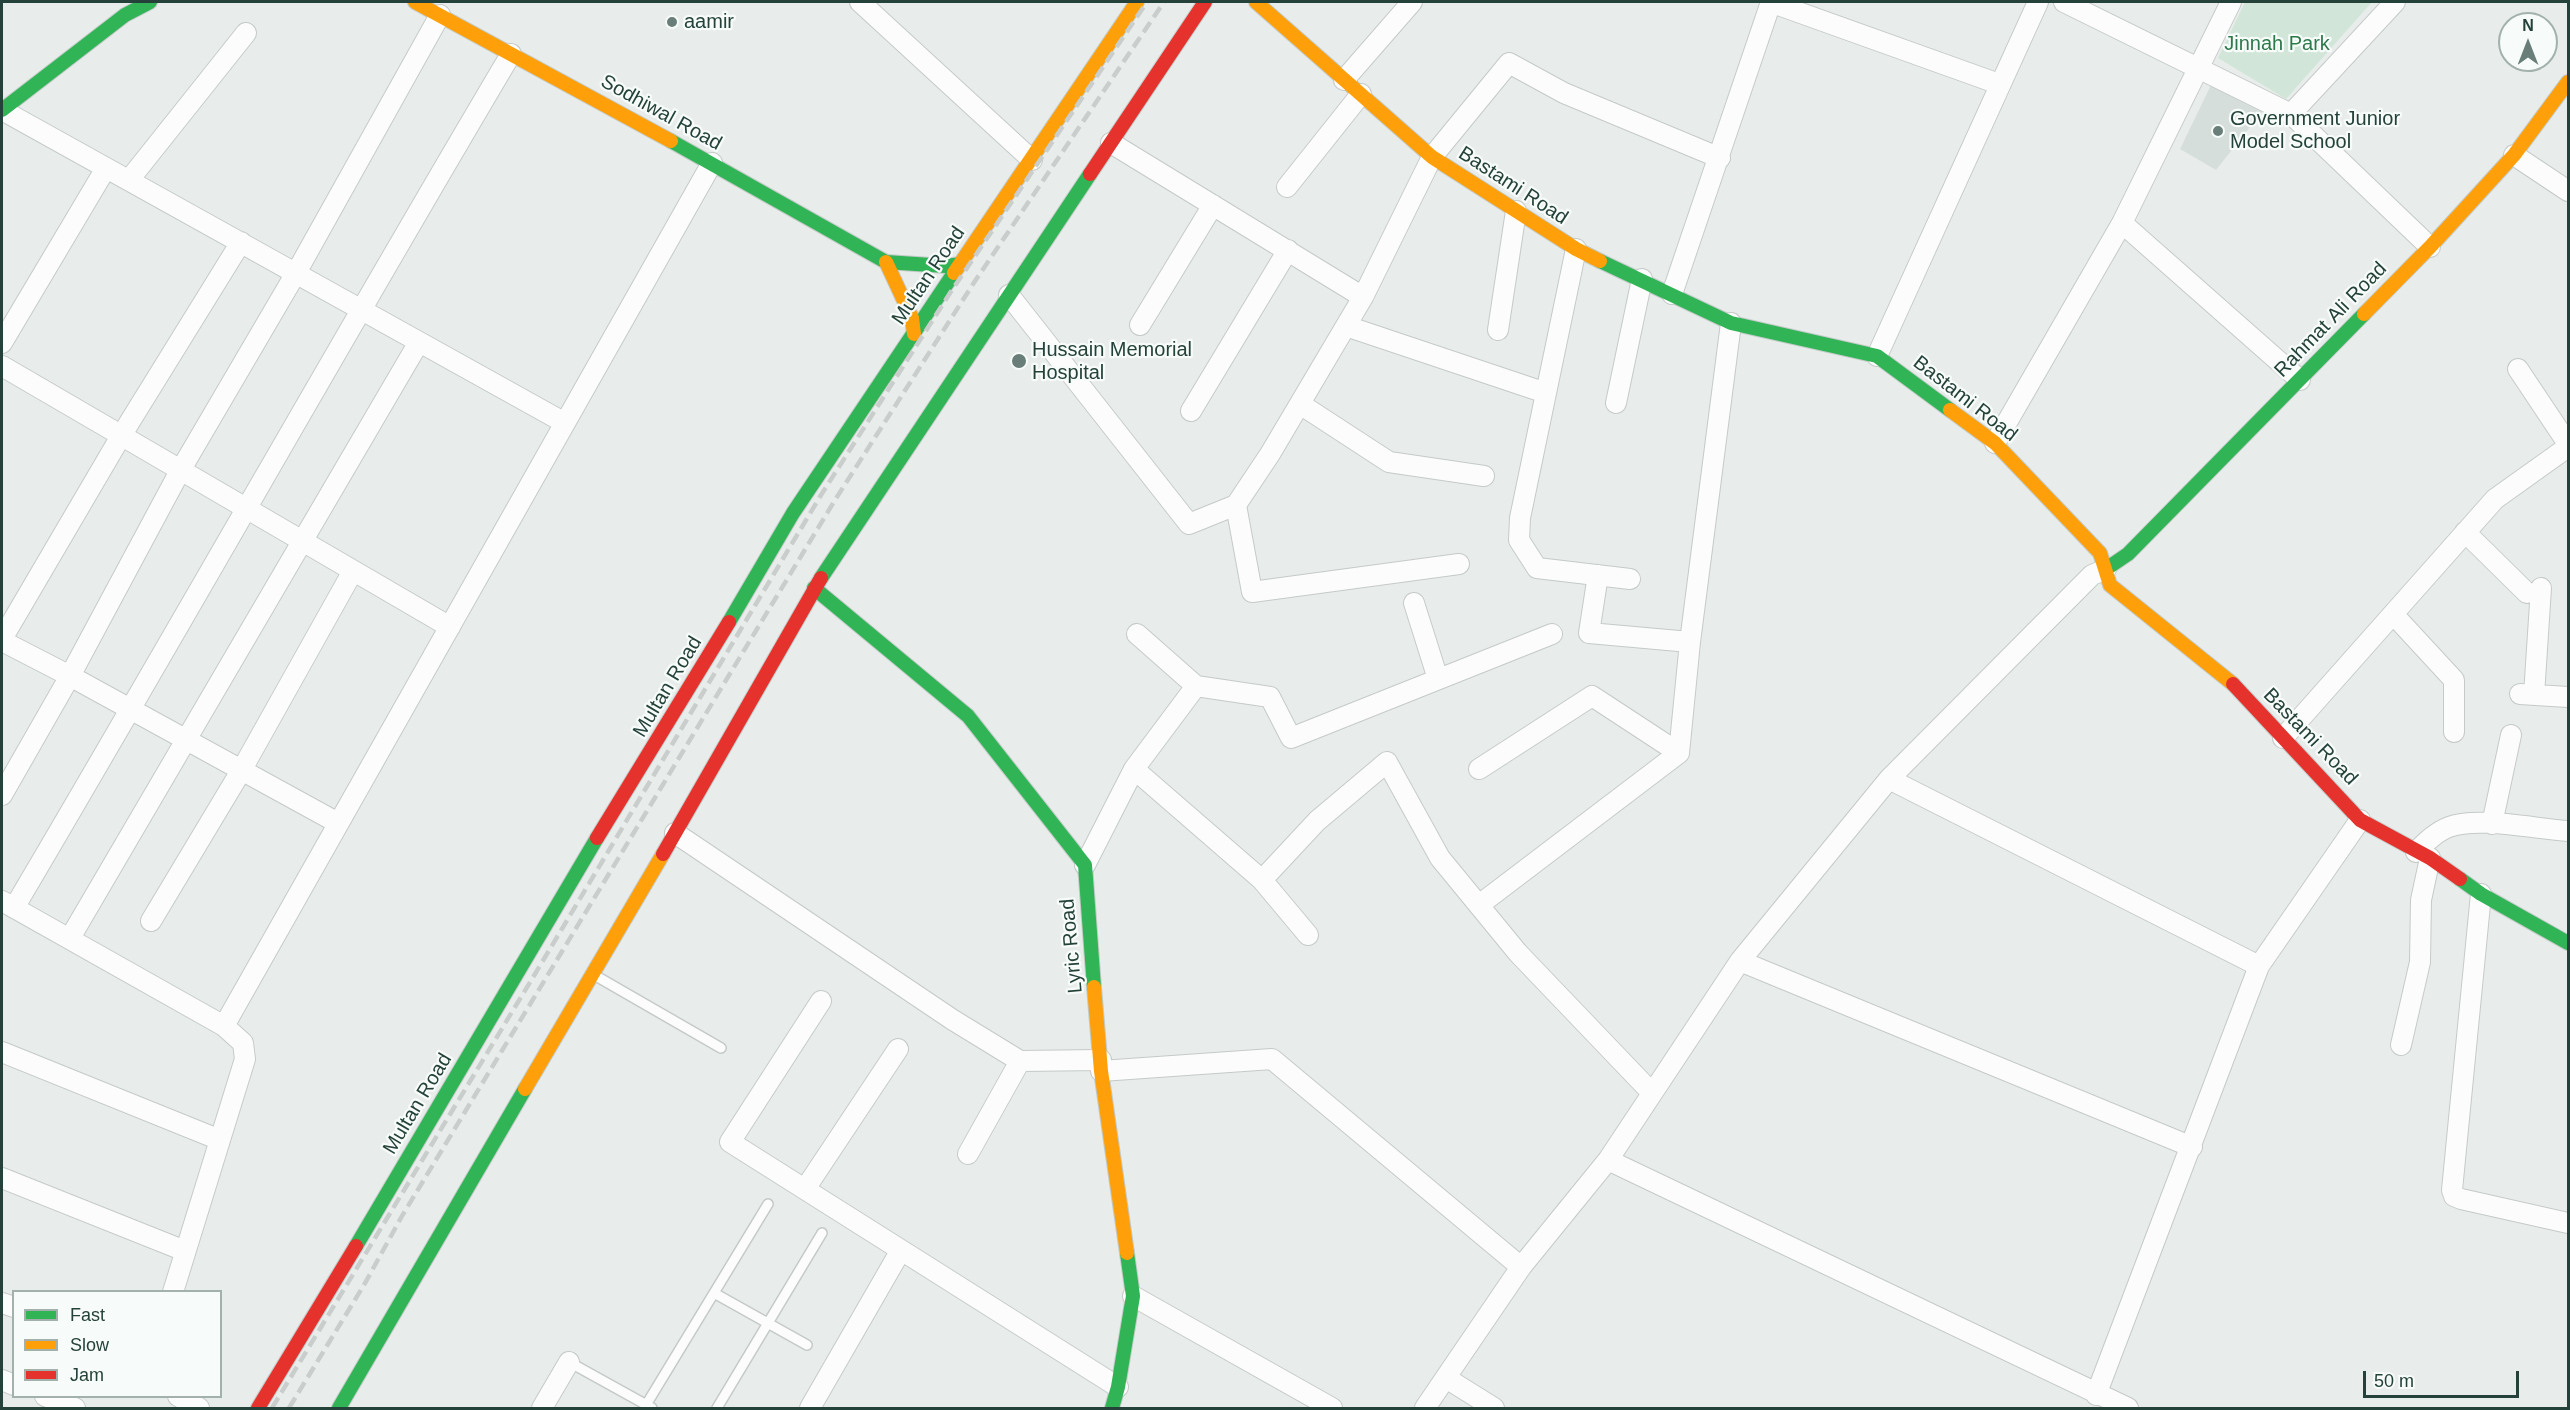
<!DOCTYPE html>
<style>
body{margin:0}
#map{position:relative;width:2570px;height:1410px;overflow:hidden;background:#e8edeb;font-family:Arial,sans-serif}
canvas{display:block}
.frame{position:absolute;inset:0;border:3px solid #24423a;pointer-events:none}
.legend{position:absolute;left:12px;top:1290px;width:210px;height:108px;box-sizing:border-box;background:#f7fbf9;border:2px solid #a3b1ad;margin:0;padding:8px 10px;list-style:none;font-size:18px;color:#24423a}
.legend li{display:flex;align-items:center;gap:12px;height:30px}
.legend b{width:30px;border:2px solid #a3b1ad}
.north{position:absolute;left:2498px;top:12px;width:60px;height:60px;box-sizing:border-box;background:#f7fbf9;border:2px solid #a3b1ad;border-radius:50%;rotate:0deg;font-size:16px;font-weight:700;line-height:24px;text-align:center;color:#24423a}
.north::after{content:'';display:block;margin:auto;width:21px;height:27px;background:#697e78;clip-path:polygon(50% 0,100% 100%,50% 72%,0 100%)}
.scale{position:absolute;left:2363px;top:1371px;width:156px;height:27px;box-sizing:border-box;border:3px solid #24423a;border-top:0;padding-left:8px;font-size:18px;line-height:21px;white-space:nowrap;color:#24423a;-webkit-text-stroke:4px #f7fbf9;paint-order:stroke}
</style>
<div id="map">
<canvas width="2570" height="1410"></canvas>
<div class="frame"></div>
<ul class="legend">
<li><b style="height:8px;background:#30b455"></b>Fast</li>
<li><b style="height:8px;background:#ff9f0a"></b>Slow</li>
<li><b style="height:8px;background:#e5322d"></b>Jam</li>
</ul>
<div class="north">N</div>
<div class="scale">50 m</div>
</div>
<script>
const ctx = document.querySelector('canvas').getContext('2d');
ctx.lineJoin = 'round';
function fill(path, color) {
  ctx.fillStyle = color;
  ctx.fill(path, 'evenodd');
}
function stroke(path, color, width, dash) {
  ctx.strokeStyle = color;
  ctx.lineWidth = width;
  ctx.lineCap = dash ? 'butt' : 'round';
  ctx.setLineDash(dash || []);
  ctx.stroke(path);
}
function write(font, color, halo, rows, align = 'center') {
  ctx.font = font + ' Arial,sans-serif';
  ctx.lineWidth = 4.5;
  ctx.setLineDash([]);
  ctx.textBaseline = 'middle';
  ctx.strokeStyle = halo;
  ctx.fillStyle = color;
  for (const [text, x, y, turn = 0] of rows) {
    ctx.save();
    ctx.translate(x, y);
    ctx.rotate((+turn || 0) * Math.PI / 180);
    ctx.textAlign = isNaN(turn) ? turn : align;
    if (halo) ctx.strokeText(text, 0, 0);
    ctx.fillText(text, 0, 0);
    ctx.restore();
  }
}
fill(new Path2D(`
 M2211 85 2262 112 2216 170 2180 149Z`), '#d6dedb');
fill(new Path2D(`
 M2245 2H2372L2286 99 2218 58Z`), '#d1e6d8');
const lane = new Path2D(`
 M596 976 721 1048
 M714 1293 807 1345
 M569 1362 652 1408
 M646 1405 768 1204
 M717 1408 822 1233`);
const street = new Path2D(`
 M860 2 1032 160
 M1770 2 1999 84
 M2064 2 2291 114 2430 247
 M1344 80 1412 2
 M2 110 565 423
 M2291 114 2395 2
 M1111 143 1363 297
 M2514 155 2568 191
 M129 180 246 33
 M1287 187 1361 94
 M2122 223 2300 380
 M1576 249 1520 518 1519 540 1537 568 1630 579
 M1672 294 1771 2
 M1009 295 1189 524 1236 505 1270 454 1363 297 1432 157 1509 63 1564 93 1720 158
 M1140 325 1213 205
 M1346 326 1546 393
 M1498 330 1516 211
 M2 343 106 168
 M1877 356 2038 2
 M2 366 450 627
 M2518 369 2568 444
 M1616 403 1642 279
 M1300 404 1389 462 1484 476
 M1191 411 1288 250
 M1995 443 2122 223 2231 2
 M1236 505 1252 592 1459 564
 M2465 532 2527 593
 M1598 575 1589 633 1690 642
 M1414 603 1438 679
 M2393 614 2454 680V732
 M1137 634 1196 686 1270 697 1291 738 1552 634
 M2 639 121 436 241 242
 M2 641 70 676 338 823
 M2520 694 2568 697
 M2534 695 2541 588
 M2283 738 2495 499 2568 447
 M1134 769 1262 880 1308 935
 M1479 769 1592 696 1679 753
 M1889 779 2259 966
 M2 795 70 676 180 471 296 273 440 15
 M2492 824 2511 735
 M675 833 953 1020 1020 1061 1101 1060
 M2416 852C2426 842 2436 832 2449 827 2477 816 2536 829 2568 831
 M1085 865 1134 769 1196 686
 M1262 880 1317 821 1387 762 1440 858 1518 953 1652 1093
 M2481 894 2452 1190 2454 1196 2461 1199 2568 1223
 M2 901 224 1026 243 1043 245 1059 173 1292
 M1479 905 1679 753 1690 642 1731 323
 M14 908C182 624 343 337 511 54
 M151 921 241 771 353 571
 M70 938 419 342
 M1740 961 2192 1147
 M821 1001 730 1142 1118 1387
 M224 1026 712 163
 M2401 1045 2420 962 2421 900 2430 858
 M2 1052 220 1140
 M1101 1071 1272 1059 1521 1267
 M968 1154 1020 1061
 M1608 1160 2128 1408
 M2 1178 185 1251
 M805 1189 898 1049
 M1133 1296 1332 1408
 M2 1303 14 1307
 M1446 1378 1494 1408
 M2 1380 14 1385
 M2096 1395 2259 966 2360 820
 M45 1396 75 1408
 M178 1396 199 1408
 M542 1408 569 1362
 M810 1408 901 1250
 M1425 1408 1521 1267 1608 1160 1740 961 1889 779 2092 575 2106 569`);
const fast = new Path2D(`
 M2 110 125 15 150 2
 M671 141 886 262 946 266 961 264
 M1600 261 1731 323 1877 356 1950 410
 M2106 569 2128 554 2364 314
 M821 578 1090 174
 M814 588 968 716 1085 865 1094 987
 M729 622 793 513 954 273
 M2460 879 2481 894 2568 943
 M356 1246 597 838
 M339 1408 525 1089
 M1112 1408 1118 1387 1133 1296 1127 1253`);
const slow = new Path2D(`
 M415 2 671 141
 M1256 2 1432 157 1576 249 1600 261
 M886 262 912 318 914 334
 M954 273 1137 2
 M2364 314 2430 247 2514 155 2568 82
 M1950 410 1995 443 2100 553 2110 585 2233 684
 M1094 987 1101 1071 1127 1253
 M525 1089 663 854`);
const jam = new Path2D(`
 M1090 174 1205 2
 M2233 684 2360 820 2430 858 2460 879
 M597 838 729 622
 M663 854 821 578
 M258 1408 356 1246`);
stroke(lane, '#c5cac8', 12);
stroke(street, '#c5cac8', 22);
stroke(fast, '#c3cbc8', 16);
stroke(slow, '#c3cbc8', 16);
stroke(jam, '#c3cbc8', 16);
stroke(lane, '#fcfcfc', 9);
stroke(street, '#fcfcfc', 20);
stroke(fast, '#30b455', 14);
stroke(slow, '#ff9f0a', 14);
stroke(jam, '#e5322d', 14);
stroke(new Path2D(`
 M272 1408 532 979 821 495 950 293 1147 2
 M289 1408 364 1285 402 1216 835 500 975 281 1164 2`), '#c9cdcc', 4.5, [12, 6]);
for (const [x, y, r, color] of [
 [672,22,6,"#697e78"],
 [2218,131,6,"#697e78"],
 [1019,361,8,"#697e78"]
]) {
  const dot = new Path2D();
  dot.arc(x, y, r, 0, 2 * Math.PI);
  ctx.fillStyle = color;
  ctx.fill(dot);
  stroke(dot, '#f7fbf9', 2);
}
write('20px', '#24423a', '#f7fbf9', [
 ["aamir",684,22],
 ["Government Junior",2230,119],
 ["Model School",2230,142],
 ["Hussain Memorial",1032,350],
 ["Hospital",1032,373]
], 'left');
write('20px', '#2d7a4b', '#f7fbf9', [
 ["Jinnah Park",2277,44]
]);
write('20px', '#24423a', '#f7fbf9', [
 ["Sodhiwal Road",661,113,29],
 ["Bastami Road",1513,186,33],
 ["Multan Road",929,276,-56],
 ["Rahmat Ali Road",2331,320,-46],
 ["Bastami Road",1965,399,38],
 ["Multan Road",668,687,-59],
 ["Bastami Road",2310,737,46],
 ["Lyric Road",1072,946,-95],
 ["Multan Road",418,1104,-59]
]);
</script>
